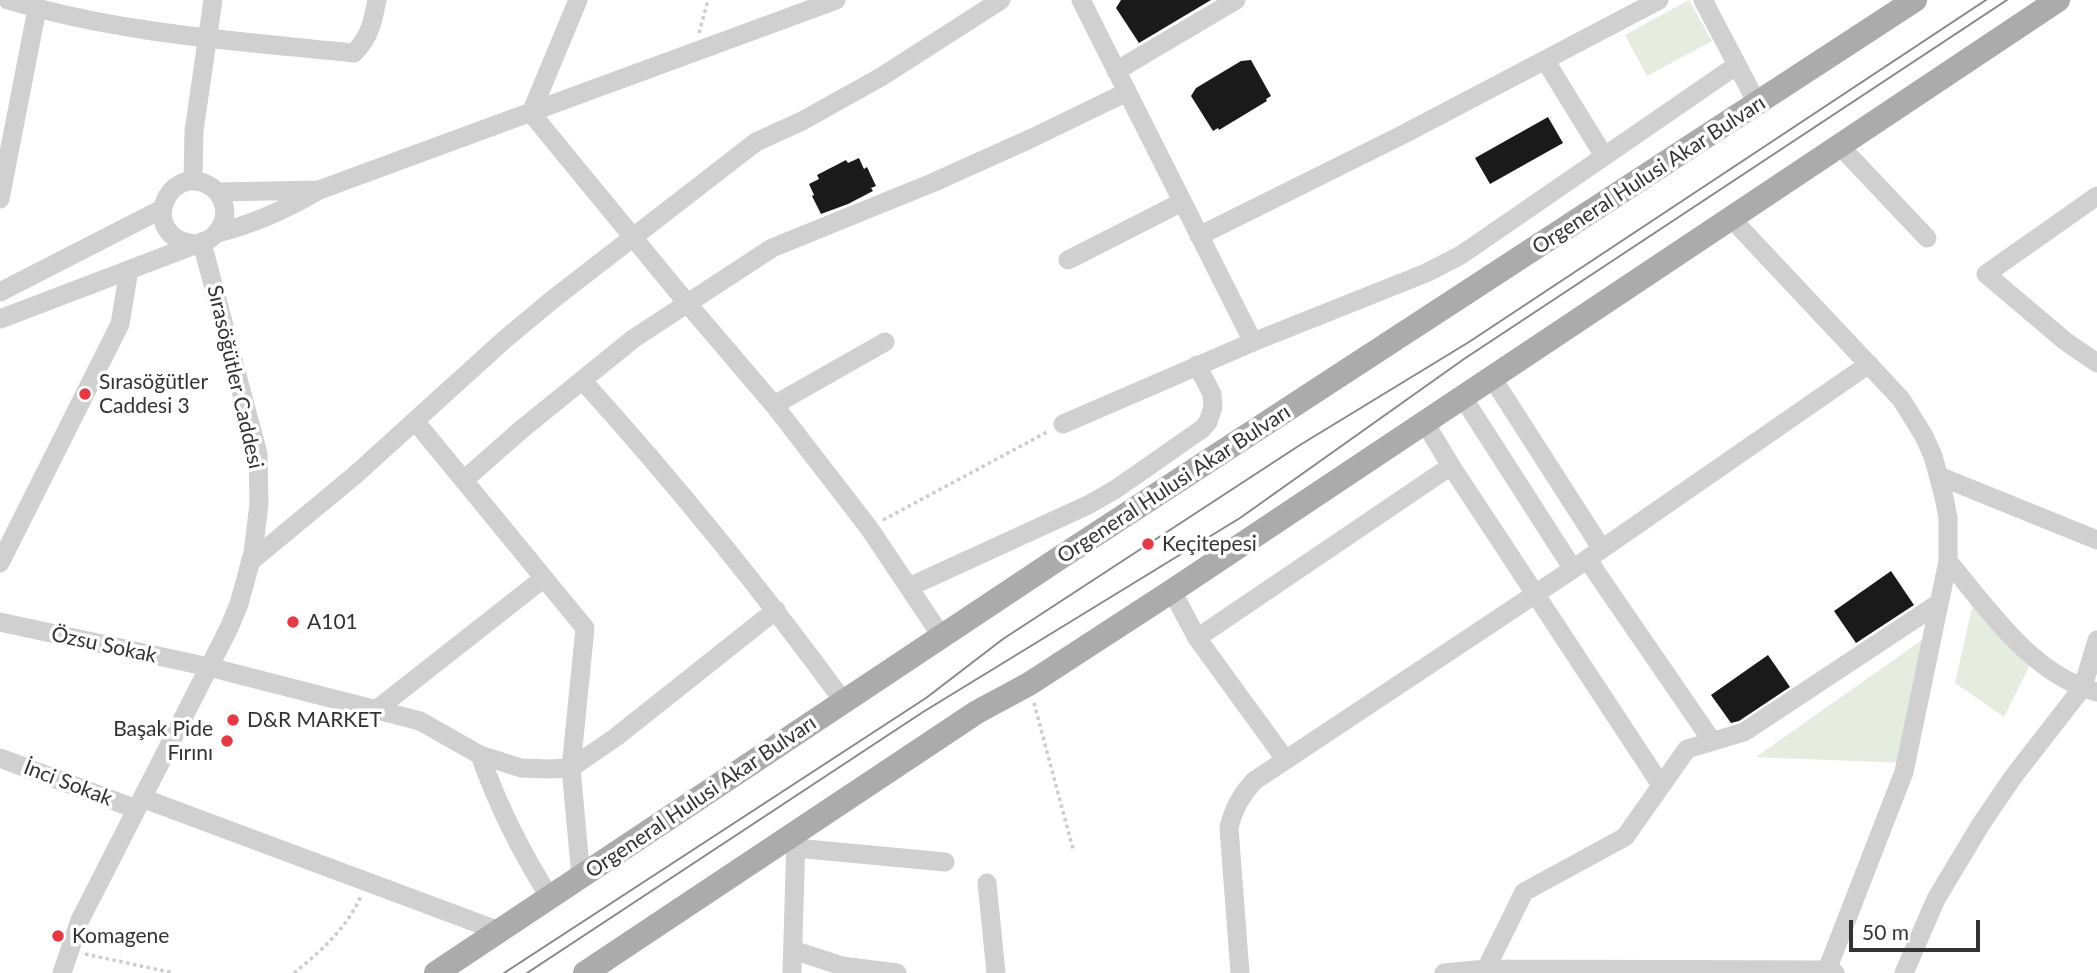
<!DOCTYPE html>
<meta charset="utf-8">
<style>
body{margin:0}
#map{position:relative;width:2097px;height:973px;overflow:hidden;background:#fff;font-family:Lato,sans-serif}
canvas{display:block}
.scale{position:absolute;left:1849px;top:920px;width:131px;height:32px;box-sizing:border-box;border:4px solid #333;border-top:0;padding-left:9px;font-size:21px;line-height:24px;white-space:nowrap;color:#333;-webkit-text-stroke:5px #fff;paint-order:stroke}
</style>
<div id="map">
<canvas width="2097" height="973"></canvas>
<div class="scale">50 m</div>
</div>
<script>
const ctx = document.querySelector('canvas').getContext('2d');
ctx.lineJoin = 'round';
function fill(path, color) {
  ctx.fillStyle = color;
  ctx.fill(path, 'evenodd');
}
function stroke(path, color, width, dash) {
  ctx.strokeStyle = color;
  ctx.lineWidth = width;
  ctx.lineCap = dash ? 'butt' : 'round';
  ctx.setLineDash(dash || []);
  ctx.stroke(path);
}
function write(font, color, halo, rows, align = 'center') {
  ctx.font = font + ' Lato,sans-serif';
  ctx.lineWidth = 7;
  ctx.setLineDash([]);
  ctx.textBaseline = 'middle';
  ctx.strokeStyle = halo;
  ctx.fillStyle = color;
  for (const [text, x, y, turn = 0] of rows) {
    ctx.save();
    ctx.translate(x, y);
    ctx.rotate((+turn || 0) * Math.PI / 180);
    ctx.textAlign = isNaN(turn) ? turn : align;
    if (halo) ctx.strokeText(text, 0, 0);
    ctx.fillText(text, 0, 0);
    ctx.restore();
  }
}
fill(new Path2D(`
 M1689 0 1712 41 1647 76 1625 35Z
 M1973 603 2032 661 2004 717 1955 683Z
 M1939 628 1904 763 1756 757Z`), '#e6ecdf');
fill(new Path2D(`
 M1121 0H1211L1139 43 1116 8Z
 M1251 60 1271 96 1266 99 1267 101 1219 130 1218 128 1213 131 1191 96 1196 88 1241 61Z
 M1548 117 1563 143 1490 184 1475 158Z
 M859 158 864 169 867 167 876 186 871 188 873 191 848 204 821 214 812 196 814 195 809 184 819 179 817 175 846 160 848 163Z
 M1891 571 1914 605 1856 643 1834 611Z
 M1768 655 1790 687 1739 721 1731 723 1711 695Z`), '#1a1a1a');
stroke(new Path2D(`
 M699 33 708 0
 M883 520 1049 431
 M1034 703 1073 849
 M85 954 174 973
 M294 973C321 951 347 928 361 896`), '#cdcdcd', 3.5, [3.5, 3.5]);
stroke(new Path2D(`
 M8 0C121 34 238 41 354 53 370 37 373 21 377 0
 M578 0 531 113 687 303 774 405 869 528 942 637
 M1081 0 1253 342
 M1703 0 1757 103
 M1545 60 1604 156
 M1116 71 1236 0
 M1839 145 1927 238
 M193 181 194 131 213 0
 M217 192 318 190
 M2097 196 1986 274 2065 341 2097 363
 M0 199 37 9
 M1730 217 1901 399 1924 436 1933 456 1944 497 1948 518V561L1904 772 1827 970
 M217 233C254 224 287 209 319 190L836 0
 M1199 236 1404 134 1659 0
 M1068 260 1182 202
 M0 292 162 209
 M0 319 210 239C221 230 227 219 224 206 222 197 216 189 208 185 167 163 137 236 194 244
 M1491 376 1602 549
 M582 380C675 483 762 590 844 702
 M1462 396 1573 569
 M774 405 885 342
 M415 421 585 628 571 768 581 877
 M1424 421 1451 466 1661 785
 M1063 424 1253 342 1426 273 1461 255 1737 65
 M1939 476 2097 540
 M464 480 522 429 633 339 772 248 932 183 1030 139 1127 92
 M1587 559 1712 741
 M1948 561C1989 610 2032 675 2097 692
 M250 562 354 476 504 340 552 300 756 142 802 121 881 77 1001 0
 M0 563 120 324 129 270
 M909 587 1088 505 1116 489 1202 429 1208 422 1213 407 1212 394 1197 365
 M1172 591 1197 638 1285 759
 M0 622 209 667 420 721 480 755 521 768 549 769 571 768 616 737 776 610
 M1197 638 1451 466
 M376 710 544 578
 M480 755C498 806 521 852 550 898
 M0 758 136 809
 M142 798 499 931
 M796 848 945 862
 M987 883 996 973
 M793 950 842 966 897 973
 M62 973 80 920 229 628 239 604 253 553 259 504 258 454 202 243
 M792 973 796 838
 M1240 973 1229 828C1233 809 1241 795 1254 781L1573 569 1869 364
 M1444 973 1486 969 1827 970 1835 973
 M1487 973 1486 969 1524 892 1625 837 1687 749 1744 732 1939 603
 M1904 973 1936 899 1981 824 2013 777 2083 687 2097 640`), '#d0d0d0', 19);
stroke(new Path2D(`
 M436 973 1061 557 1915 0
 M585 973 977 712 1029 684 1172 591 2058 0`), '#ababab', 24);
stroke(new Path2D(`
 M504 973 926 698 1003 639 1300 445 1469 342 1986 0
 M527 973 923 712 1240 518 1464 359 2007 0`), '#888', 2);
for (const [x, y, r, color] of [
 [85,394,7,"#e63946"],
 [1148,544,7,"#e63946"],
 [293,622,7,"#e63946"],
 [233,720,7,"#e63946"],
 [227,741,7,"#e63946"],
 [58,936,7,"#e63946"]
]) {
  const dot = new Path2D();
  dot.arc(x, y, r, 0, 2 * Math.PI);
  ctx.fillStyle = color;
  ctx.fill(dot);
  stroke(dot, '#fff', 2.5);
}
write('21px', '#333', '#fff', [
 ["Orgeneral Hulusi Akar Bulvarı",1649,175,-33],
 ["Sırasöğütler Caddesi",235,377,77],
 ["Orgeneral Hulusi Akar Bulvarı",1174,484,-33],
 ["Özsu Sokak",104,645,12],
 ["İnci Sokak",68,783,21],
 ["Orgeneral Hulusi Akar Bulvarı",701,797,-34]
]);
write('21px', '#333', '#fff', [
 ["Sırasöğütler",99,382],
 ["Caddesi 3",99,406],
 ["Keçitepesi",1162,544],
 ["A101",307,622],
 ["D&R MARKET",247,720],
 ["Başak Pide",213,729,"right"],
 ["Fırını",213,753,"right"],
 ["Komagene",72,936]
], 'left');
</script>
